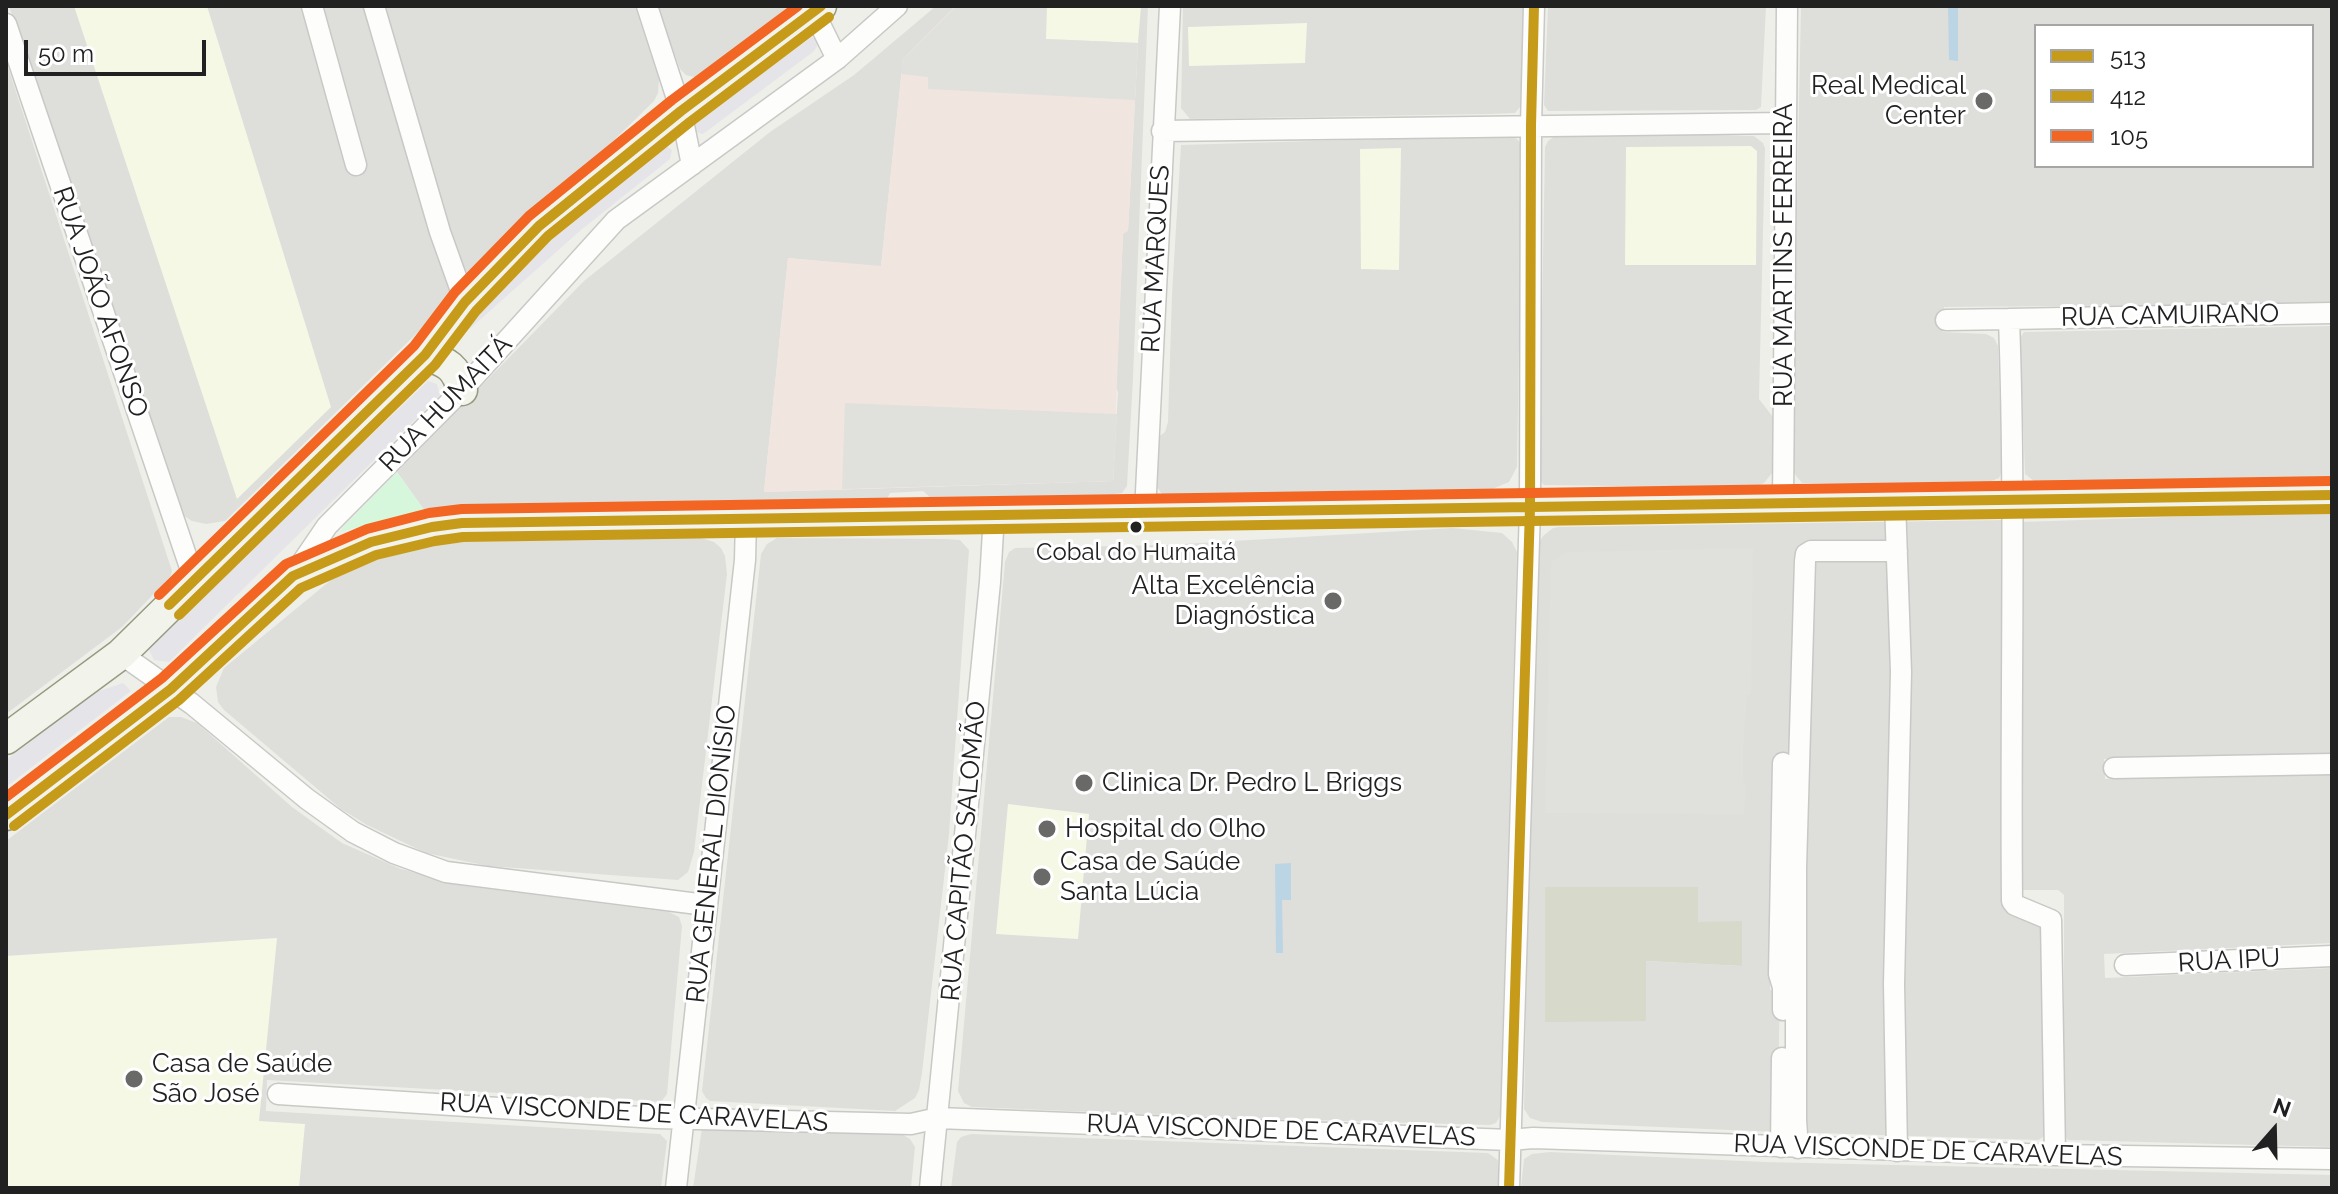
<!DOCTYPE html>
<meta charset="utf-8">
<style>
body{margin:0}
#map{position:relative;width:2338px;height:1194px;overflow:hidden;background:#efefea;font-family:Raleway,sans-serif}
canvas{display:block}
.frame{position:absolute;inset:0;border:8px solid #212121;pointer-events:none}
.legend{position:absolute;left:2034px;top:24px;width:280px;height:144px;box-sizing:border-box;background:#fff;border:2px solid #a6a6a6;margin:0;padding:10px 14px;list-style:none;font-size:24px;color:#212121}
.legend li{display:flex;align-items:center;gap:16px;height:40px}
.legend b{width:40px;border:2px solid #a6a6a6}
.north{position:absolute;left:2234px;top:1090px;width:80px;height:80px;-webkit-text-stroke:6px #fff;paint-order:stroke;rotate:20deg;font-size:22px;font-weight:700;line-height:32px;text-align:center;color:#212121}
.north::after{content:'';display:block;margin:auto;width:28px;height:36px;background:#212121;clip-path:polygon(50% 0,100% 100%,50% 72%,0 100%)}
.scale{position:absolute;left:24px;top:40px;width:182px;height:36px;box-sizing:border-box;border:4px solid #212121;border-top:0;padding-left:10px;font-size:24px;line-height:28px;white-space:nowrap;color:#212121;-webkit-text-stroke:6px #fff;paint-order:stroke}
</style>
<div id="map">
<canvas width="2338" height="1194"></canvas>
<div class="frame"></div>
<ul class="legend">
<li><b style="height:10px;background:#c69b1a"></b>513</li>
<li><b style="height:10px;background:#c69b1a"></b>412</li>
<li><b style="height:10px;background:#f26522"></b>105</li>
</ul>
<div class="north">N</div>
<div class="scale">50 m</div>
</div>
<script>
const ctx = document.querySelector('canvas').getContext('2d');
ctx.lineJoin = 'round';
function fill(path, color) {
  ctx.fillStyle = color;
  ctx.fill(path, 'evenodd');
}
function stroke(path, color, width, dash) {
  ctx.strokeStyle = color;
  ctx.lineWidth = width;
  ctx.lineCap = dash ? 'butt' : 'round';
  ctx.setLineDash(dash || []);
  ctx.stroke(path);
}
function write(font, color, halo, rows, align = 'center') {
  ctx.font = font + ' Raleway,sans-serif';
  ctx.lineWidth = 6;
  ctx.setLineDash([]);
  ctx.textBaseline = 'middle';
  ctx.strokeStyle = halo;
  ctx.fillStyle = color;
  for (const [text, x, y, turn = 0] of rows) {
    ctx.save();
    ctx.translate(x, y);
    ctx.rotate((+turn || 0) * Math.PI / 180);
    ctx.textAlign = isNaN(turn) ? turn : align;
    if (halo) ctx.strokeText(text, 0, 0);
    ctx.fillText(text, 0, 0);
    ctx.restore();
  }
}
fill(new Path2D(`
 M9 6H635L659 80 658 93 654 101 225 521 206 524 192 521 178 512Z
 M657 6H789L704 77 697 78 686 75 680 69Z
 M936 6H956L903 59 881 267 788 258 764 492 1113 481 1118 392 1116 388 1123 233 1128 230 1138 44 1046 39V6H1148L1133 378 1127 486 1122 493 1102 497 932 499 923 491 890 493 887 499 686 506H520L425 511 397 472 584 281 770 132 854 75Z
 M1183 6H1525L1520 107 1515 113 1489 114 1190 119 1181 108Z
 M1548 6H1766L1761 107 1756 110 1548 111 1544 105Z
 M1801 6H2332V304L1944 307 1943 332 1986 334 1994 338 1998 346 2002 471 1999 478 1989 482 1960 484 1802 483 1794 473 1793 395ZM2036 26H2312V166H2036Z
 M6 61 172 571 170 577 122 627 6 714Z
 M1674 134 1754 136 1763 143 1765 148 1759 399 1773 417 1772 473 1764 483 1754 488 1544 485 1539 480 1545 147 1548 141 1556 135Z
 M1510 135 1517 139 1522 145V155L1517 467 1509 482 1490 490 1288 499 1167 498 1163 496 1156 485 1157 438 1165 432 1168 422 1172 294 1181 145Z
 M2332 326V479L2035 482 2025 474 2020 338 2024 332Z
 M2258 514H2332V755L2104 759 2105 779 2332 771V943L2104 954 2105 978 2332 968V1147L2068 1140 2064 1136V895L2058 890H2021V522Z
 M2007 520 2003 904 2043 913 2045 1136 2038 1140 1785 1132 1791 755H1774L1770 990 1780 991 1777 1132 1542 1122 1530 1118 1524 1109 1530 798 1539 556 1540 541 1543 536 1553 528 1559 527ZM1697 887V922H1742L1741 966 1645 961Z
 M1453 528 1502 533 1512 542 1517 552 1500 1116 1496 1123 1490 1125 1236 1118 972 1107 964 1103 958 1091 1005 562 1009 552 1015 548 1166 545Z
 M698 537 714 542 721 548 725 556 727 574 694 852 688 872 678 880 488 866 426 853 367 825 341 809 224 710 218 702 216 687 224 668 331 580 381 556 415 547 464 542Z
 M777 538 945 539 960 540 969 550 949 834 922 1073 919 1090 915 1098 895 1111 710 1101 706 1098 702 1091 761 554 767 544Z
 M169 717H181L197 723 292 807 342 843 401 869 466 886 669 912 679 917 682 926 667 1094 661 1102 267 1080 266 1111 660 1134 667 1141 661 1188H6V841Z
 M702 1128 902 1134 910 1139 915 1147 911 1188H693Z
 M971 1134 1488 1153 1498 1160 1499 1188H951L957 1142 961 1137Z
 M1550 1152 1765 1162 2332 1175V1188H1521L1524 1159 1532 1154Z`), '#dededb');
fill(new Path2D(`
 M956 6H1046V39L1138 43 1128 231 1123 234 1113 481 764 492 788 258 881 266 903 59Z`), '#f1e5df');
fill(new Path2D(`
 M74 6H207L331 407 237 499Z
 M1046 6H1141L1138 43 1046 39Z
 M1307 23 1305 63 1189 66 1188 27Z
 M1751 146 1757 151 1756 265H1625L1626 147Z
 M1401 148 1399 270 1361 269 1360 149Z
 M1008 804 1089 814 1078 939 996 934Z
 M277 938 259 1121 305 1124 299 1188H6V956Z`), '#f6f8e6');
fill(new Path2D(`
 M1545 887H1698V922L1742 921V966L1646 961V1021L1545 1022Z`), '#d7d9cb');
fill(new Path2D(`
 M397 472 425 511 397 516 341 532 342 528Z`), '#d7f7dc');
fill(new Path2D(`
 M957 6H1047L1046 39 1138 43 1135 100 928 89V77L901 74 903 59Z
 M845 403 1117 414 1113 481 842 489Z
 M1753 548 1751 694 1747 695 1743 748V783L1746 784 1744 814 1545 813 1551 562 1566 552Z`), '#e0e0dd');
fill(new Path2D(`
 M812 37 816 39 818 45 813 52 703 134 695 132 694 122Z
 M665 145 672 150 670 159 581 230 464 334 459 335 458 328 537 249 581 211Z
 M428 381 437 384 440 395 169 662 154 660 149 650 151 644Z
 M123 683 131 691 6 787V760L96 692Z`), '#e5e4e9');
fill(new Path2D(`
 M1948 6H1958V61L1949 60Z
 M1291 863V900H1282L1283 953H1276L1275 864Z`), '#bcd5e4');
const minor = new Path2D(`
 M312 6 356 165
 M374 6 440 232 465 302
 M647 6 681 111 692 165
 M811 6 837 59
 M6 24 194 579
 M1162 131 1785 123
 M1946 320 2009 319
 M1895 502 1901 672 1894 984 1897 1151
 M1783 503 1787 6
 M1145 512 1170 6
 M295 573 327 526 462 390 616 220 837 59 897 6
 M121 654 192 704 307 799 353 832 394 853 446 872 706 905
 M2114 768 2332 764
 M2125 965 2332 956
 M1783 1010V987L1779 974 1783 763
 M278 1094 656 1118 911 1124 938 1118 1510 1140 1533 1138 2055 1155 2332 1159
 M1781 1147 1782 1058
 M1798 1148 1796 1120V868L1805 561 1806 554 1811 551H1897
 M2055 1155 2051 920 2015 905 2012 901C2010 707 2016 513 2009 319L2332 313
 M676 1188 745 560 746 519
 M930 1188 990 582 994 514
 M1509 1188 1530 508 1531 125 1534 6`);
const secondary = new Path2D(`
 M425 355C447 362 457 367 462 390
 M6 739 121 654 425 355 465 302 539 226 681 111 821 6
 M6 815 171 689 293 576 371 542 432 527 462 523 2332 495`);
stroke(minor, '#c8c8c6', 23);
stroke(secondary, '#959b80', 33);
stroke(minor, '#fdfdfc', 20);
stroke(secondary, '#f2f4ec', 30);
stroke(new Path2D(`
 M169 605 425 355 465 302 539 226 681 111 821 6
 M6 815 171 689 293 576 371 542 432 527 462 523 2332 495
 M1509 1188 1530 508 1531 125 1534 6`), '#c69b1a', 10);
stroke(new Path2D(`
 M179 615 435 365 476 311 548 236 690 122 829 17
 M14 826 179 700 301 588 376 555 435 541 463 537 2332 509`), '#c69b1a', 10);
stroke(new Path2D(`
 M159 595 414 346 455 292 529 216 672 100 798 6
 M6 797 162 678 286 564 367 529 429 513 462 509 2332 481`), '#f26522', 10);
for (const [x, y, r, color] of [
 [1984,101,10,"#696967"],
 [1136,527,7,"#212121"],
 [1333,601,10,"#696967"],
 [1084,783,10,"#696967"],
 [1047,829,10,"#696967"],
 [1042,877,10,"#696967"],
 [134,1079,10,"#696967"]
]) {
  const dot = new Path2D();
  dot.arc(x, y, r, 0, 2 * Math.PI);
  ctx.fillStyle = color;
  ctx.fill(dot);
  stroke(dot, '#fff', 3);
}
write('24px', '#212121', '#fff', [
 ["Cobal do Humaitá",1136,553]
]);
write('26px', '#212121', '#fff', [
 ["Real Medical",1966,86,"right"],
 ["Center",1966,116,"right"],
 ["Alta Excelência",1315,586,"right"],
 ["Diagnóstica",1315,616,"right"],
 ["Clinica Dr. Pedro L Briggs",1102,783],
 ["Hospital do Olho",1065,829],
 ["Casa de Saúde",1060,862],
 ["Santa Lúcia",1060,892],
 ["Casa de Saúde",152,1064],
 ["São José",152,1094]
], 'left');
write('26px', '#212121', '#fff', [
 ["RUA MARTINS FERREIRA",1784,255,-90],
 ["RUA MARQUES",1156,259,-87],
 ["RUA JOÃO AFONSO",100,302,71],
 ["RUA CAMUIRANO",2170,316,-1],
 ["RUA HUMAITÁ",446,404,-46],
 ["RUA CAPITÃO SALOMÃO",964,851,-85],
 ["RUA GENERAL DIONÍSIO",712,854,-84],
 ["RUA IPU",2229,961,-3],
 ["RUA VISCONDE DE CARAVELAS",634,1113,3],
 ["RUA VISCONDE DE CARAVELAS",1281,1131,2],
 ["RUA VISCONDE DE CARAVELAS",1928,1151,2]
]);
</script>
